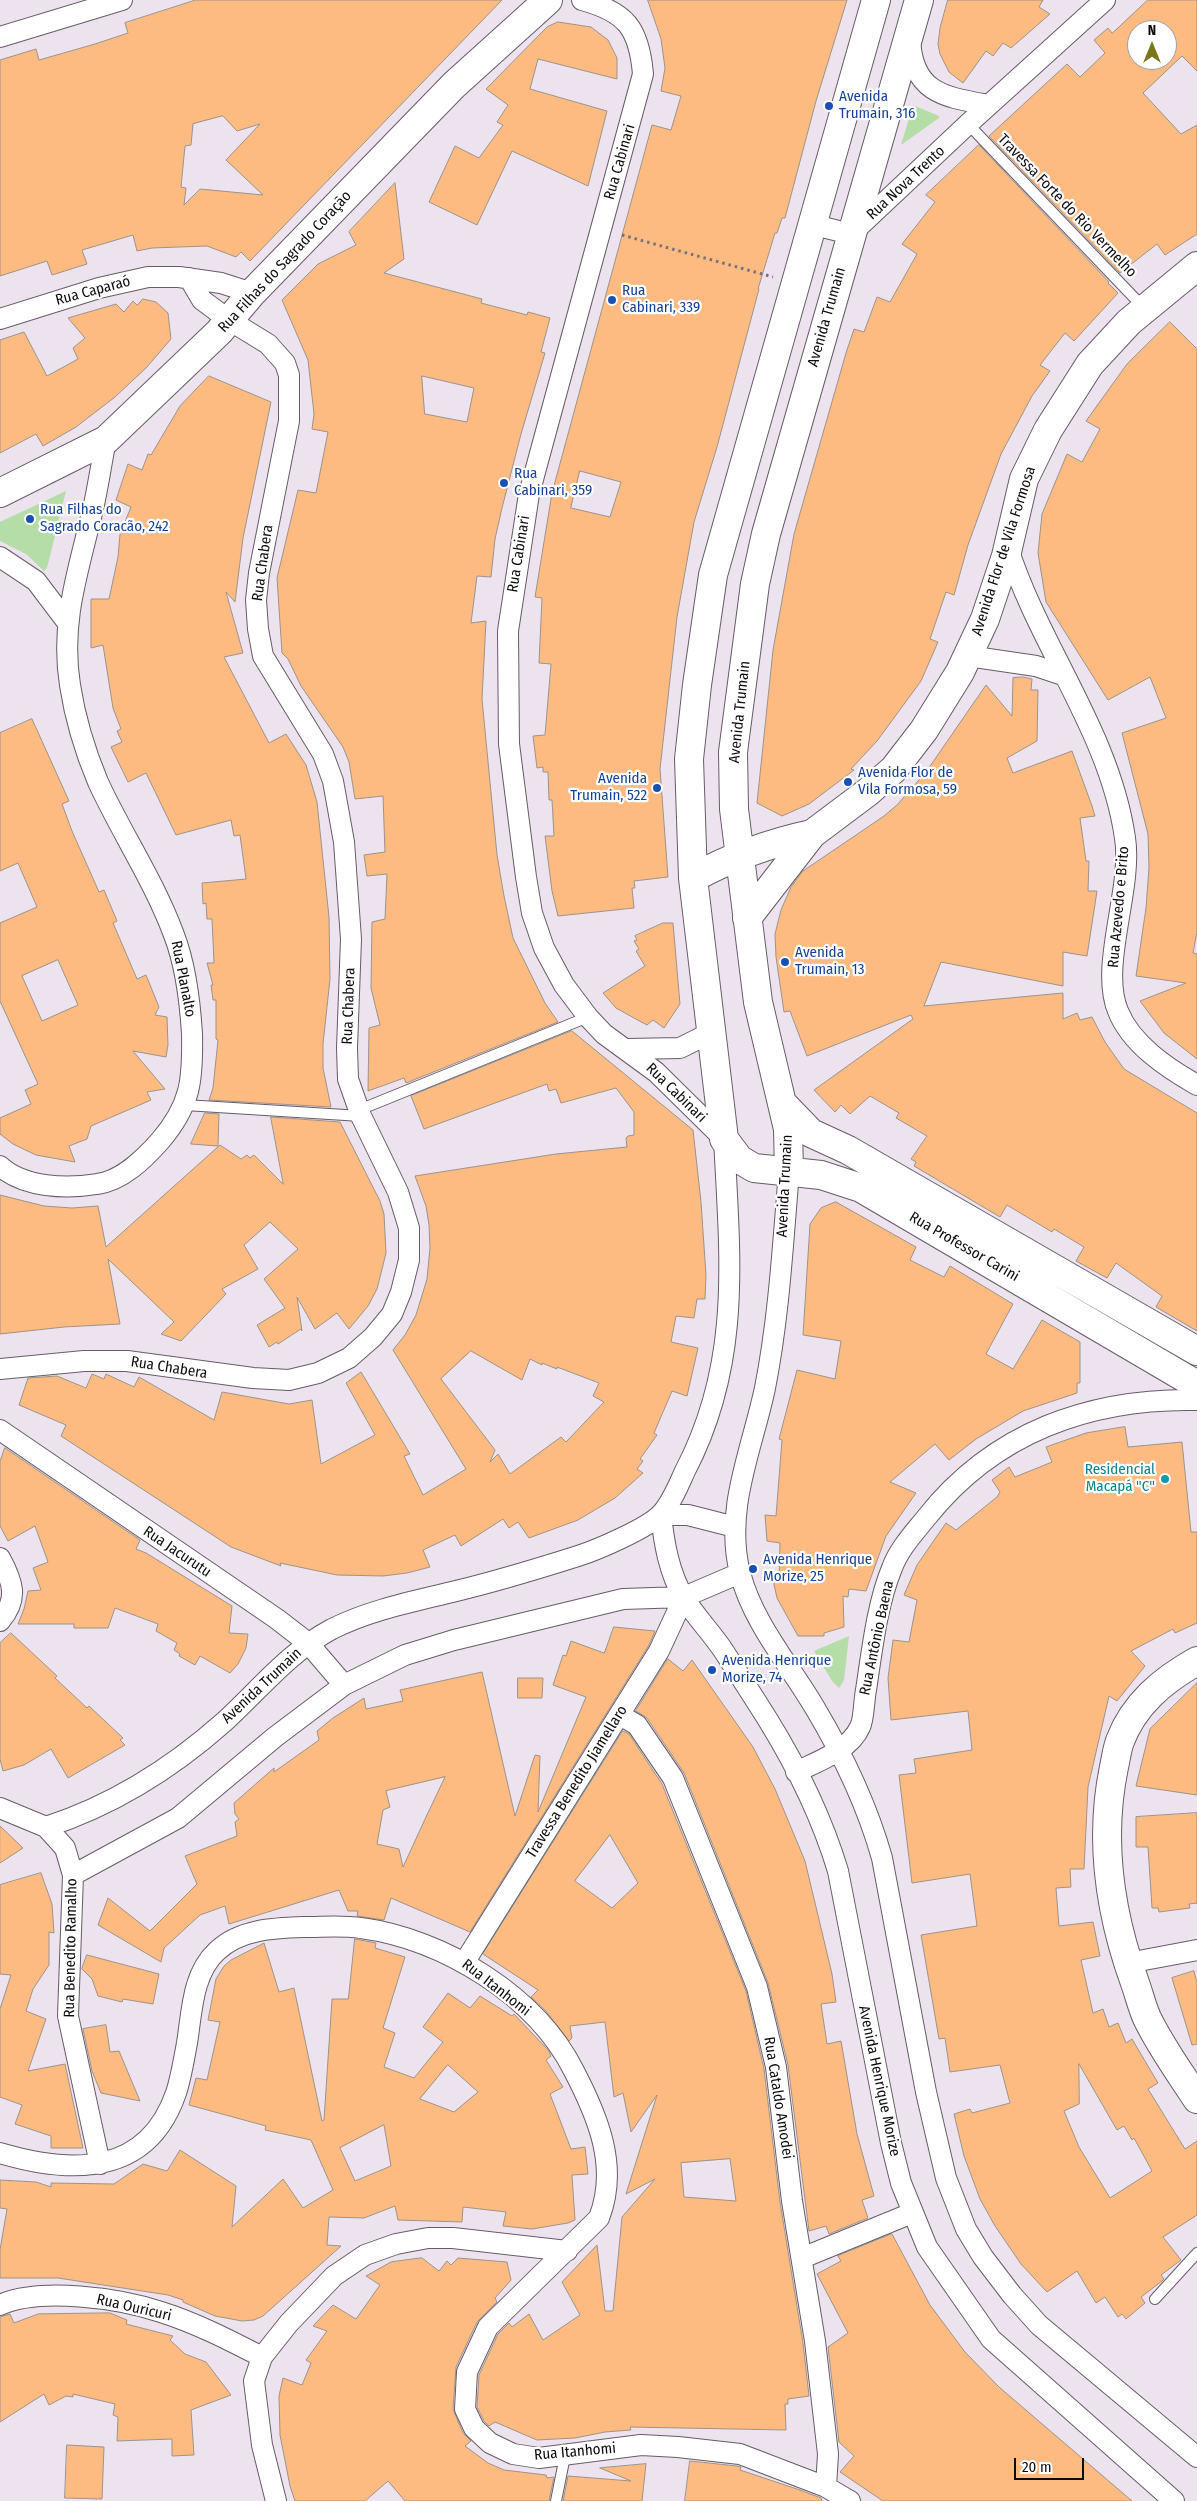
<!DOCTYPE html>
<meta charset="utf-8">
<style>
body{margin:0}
#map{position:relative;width:1197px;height:2501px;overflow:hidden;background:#ede3ef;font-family:"Fira Sans Condensed",sans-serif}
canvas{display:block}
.north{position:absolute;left:1127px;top:20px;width:50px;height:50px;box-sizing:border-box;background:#fff;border:1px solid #9f9e9f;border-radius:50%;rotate:0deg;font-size:14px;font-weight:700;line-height:20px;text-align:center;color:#0f0c10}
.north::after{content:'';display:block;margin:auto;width:18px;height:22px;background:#7a771c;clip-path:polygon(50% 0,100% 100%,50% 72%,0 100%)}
.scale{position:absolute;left:1014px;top:2458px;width:70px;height:22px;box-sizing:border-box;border:2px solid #0f0c10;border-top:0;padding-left:6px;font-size:15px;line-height:18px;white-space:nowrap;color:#0f0c10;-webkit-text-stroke:4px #fff;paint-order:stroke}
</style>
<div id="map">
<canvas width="1197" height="2501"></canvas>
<div class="north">N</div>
<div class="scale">20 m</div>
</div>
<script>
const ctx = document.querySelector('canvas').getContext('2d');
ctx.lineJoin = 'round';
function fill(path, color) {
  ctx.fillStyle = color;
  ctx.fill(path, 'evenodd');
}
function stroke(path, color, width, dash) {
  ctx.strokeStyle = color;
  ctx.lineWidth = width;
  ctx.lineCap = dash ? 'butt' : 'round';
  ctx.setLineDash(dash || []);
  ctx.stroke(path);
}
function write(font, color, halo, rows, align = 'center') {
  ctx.font = font + ' "Fira Sans Condensed",sans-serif';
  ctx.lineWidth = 4.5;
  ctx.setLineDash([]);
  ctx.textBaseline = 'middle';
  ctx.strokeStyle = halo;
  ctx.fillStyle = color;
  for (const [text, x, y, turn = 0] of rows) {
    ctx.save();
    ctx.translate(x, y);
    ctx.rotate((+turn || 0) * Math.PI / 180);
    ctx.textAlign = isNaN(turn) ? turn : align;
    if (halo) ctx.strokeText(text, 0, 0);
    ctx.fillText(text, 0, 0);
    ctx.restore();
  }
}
fill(new Path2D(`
 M913 105 939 116V118L901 145Z
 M66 491 47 568 44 571 26 554 0 541V522Z
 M849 1636 844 1680 839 1688 832 1681 814 1651Z`), '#b4dda8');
const building = new Path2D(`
 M196 0H502L250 261 241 252 236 257 207 246 152 248 137 251 133 235 82 250 87 264 52 275 47 261 0 276V60L36 49 39 60 95 44 128 33 125 23ZM223 116 237 131 260 124 226 160 263 195 200 189 184 205 186 188 181 187 185 146 191 145 193 124Z
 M648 0H847L816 101 785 218H782L777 233H775L758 289H759L717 447 694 522 677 617 660 769 668 877 634 881 635 888H632L634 908 558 916 552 891 545 836H554L552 800H549L548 772H543V767L537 768 533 736 545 735 551 664 539 663 542 598 535 597 552 493 652 125 671 130 681 96 661 91 665 68 661 39ZM580 471 621 482 610 517 571 508Z
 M948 0H1043L1039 7 1050 14 1011 48 1003 43 993 56 986 51 963 83 949 72 940 54 938 44 940 28Z
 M1148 0H1197V71L1182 56 1143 93 1181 134 1197 125V234L1165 255 1157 244 1120 273 989 136 1067 64 1080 77 1105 53 1094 40 1108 28 1112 33ZM1137 30H1167V60H1137Z
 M558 22 591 27 608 40 617 58V79L538 59 530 89 607 111 588 186 512 151 477 225 429 202 455 146 479 158 503 125 497 122 508 105 486 89 547 27Z
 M979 145 1109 282 1108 283 1118 293 1074 341 1065 333 1040 365 1050 371 1032 396 1001 454 968 545 954 595 946 592 930 639 938 642 921 681 877 741 851 769 854 770 809 804 782 816 757 803 773 650 794 534 846 353 854 329 864 332 877 297 890 302 917 254 902 244 935 202 926 195Z
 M395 183 404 259 384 273 482 299 481 303 527 315 528 312 550 318 541 352 545 353 521 434 502 508 495 539 491 577 477 576 471 623 486 621 482 699 497 855 504 896 513 938 545 1003 558 1022 406 1083 404 1078 368 1091 369 1028 380 1025 371 988 372 922 385 919 387 874 367 876 364 855 385 852 383 796 355 799 349 762 343 747 301 686 288 659 282 653 277 578 298 490 316 493 328 432 312 429 314 414 308 360 282 300 318 264 356 245 349 232ZM422 376 474 388 467 422 425 414Z
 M143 299 156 302 168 313 171 339 146 368 115 397 76 427 43 446 36 434 0 453V340L24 332 47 376 78 359 73 348 85 338 68 318 116 304 124 312 133 301 137 305Z
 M1170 322 1197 349V932L1193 953 1197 954V1059L1164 1033 1140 1001 1186 983 1136 976 1146 908 1149 868 1148 834 1122 733 1166 718 1150 677 1108 700 1046 602 1038 553 1042 514 1067 454 1082 462 1100 429 1086 421 1127 364Z
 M209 376 271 402 243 538 235 602 226 592 243 653 224 657 269 743 286 734 306 765 317 802 329 917 330 979 323 1044V1068L331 1107 209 1100 213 1088 218 1040 216 1039V1000H213L211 985H213L207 963H214L212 919H207L206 903 203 904 202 883 246 879 240 835 234 836 231 820 176 835 146 773 128 782 111 747 122 742 117 731 121 729 113 708 103 645 91 648V599H109L118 557 120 534 131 507 116 500 128 464 142 470 148 454 151 455 180 406Z
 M1023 677 1032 679 1031 690H1038L1037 741 1007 758 1013 773 1072 751 1092 806 1095 816 1080 818 1086 861H1089L1088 891H1097L1087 956 1063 952V986L941 962 924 1006 1063 993V1019L1077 1013 1080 1020 1092 1017 1105 1042 1124 1069 1197 1113V1331L1156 1307 1162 1296 1116 1263 1107 1278 1076 1261 1084 1247 1054 1229 1052 1232 1007 1205 1000 1217 914 1166 916 1162 911 1159 927 1136 896 1118 899 1113 870 1096 850 1114 841 1105 835 1112 814 1090 913 1019 911 1015 807 1056 790 1011 784 1012 776 957 775 934 781 910 791 887 803 871 884 816 897 805 926 772 986 685 1012 716 1013 678Z
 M32 719 69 801 62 804 72 831 99 892 104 890 117 921 113 923 137 979 146 975 159 1007 155 1015 167 1017 168 1045 166 1057 133 1051 165 1089 147 1092 151 1100 91 1126 87 1139 69 1146 75 1162 36 1155 13 1144 0 1134V1118L31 1104 25 1090 38 1084 0 1001V923L37 907 18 863 0 871V733ZM58 960 78 1005 42 1021 22 976Z
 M663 923H673L680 1004 664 1028 653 1020 647 1025 634 1018 616 1008 603 993 645 966 636 951 639 949 634 941 637 940 635 936Z
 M572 1031 693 1130 701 1202 706 1275 705 1299H697L694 1318 676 1316 671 1342 698 1348 687 1396 672 1391 654 1433 657 1435 640 1459 643 1461 637 1469 643 1473 615 1498 578 1520 529 1538 518 1522 509 1528 503 1519 461 1546 455 1535 423 1550 430 1567 407 1573 383 1576 337 1575 280 1563 281 1566 231 1547 61 1436 66 1425 19 1405 28 1378 57 1376 86 1388 92 1374 104 1379 106 1374 134 1387 139 1377 214 1420 222 1392 289 1404 312 1400 321 1464 375 1435 346 1383 361 1372 410 1454 404 1456 423 1495 466 1469 393 1350 405 1335 416 1315 427 1279 430 1248 429 1225 426 1206 415 1176 556 1154 627 1147 626 1138 628 1136 634 1135V1112L616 1088 561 1103 556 1089 549 1091 547 1084 424 1129 411 1096ZM471 1351 522 1380 530 1359 542 1365V1363L557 1369V1367L599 1383 593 1396 604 1402 566 1442 561 1437 510 1474 498 1454 490 1462 495 1450 441 1379Z
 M205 1113 219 1114 218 1146 191 1144Z
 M271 1117 340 1122 380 1201 384 1214 386 1253 377 1289 368 1306 349 1329 337 1313 315 1329 297 1297 302 1331 301 1329 278 1344 277 1342 269 1347 257 1325 285 1308 264 1279 298 1249 270 1222 244 1245 258 1269 222 1289 226 1294 181 1341 161 1334 174 1322 108 1259 120 1324 64 1327 0 1334V1195L44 1206 72 1208 98 1206 106 1247 220 1145 241 1159 247 1155 250 1158 254 1155 283 1184Z
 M836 1202 916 1247 910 1260 944 1277 950 1266 1013 1304 986 1354 1013 1369 1042 1320 1080 1342V1383H1077V1393L1023 1411 976 1439 949 1460 935 1444 890 1482 916 1493 886 1536 866 1591 849 1589 848 1597 843 1596 844 1627 824 1633V1636H798L777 1598 773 1580H779L780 1543 767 1541 765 1515 776 1516 782 1440 779 1439 797 1370 835 1379 841 1341 803 1335 810 1224 821 1208Z
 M1125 1427 1128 1447 1182 1442 1191 1532H1197V1623L1175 1633 1173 1629 1131 1651 1145 1666 1117 1701 1109 1696 1088 1787 1084 1869H1070L1071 1887 1056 1888 1059 1926 1093 1922 1100 1956 1081 1960 1093 2013 1103 2009 1109 2027 1118 2023 1126 2043 1132 2039 1158 2083 1148 2089 1185 2149 1197 2141V2215L1163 2237 1181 2260 1161 2275 1164 2279 1162 2281 1141 2297 1145 2303 1126 2319 1122 2314 1118 2317 1105 2297 1096 2303 1077 2271 1047 2292 1021 2264 995 2226 980 2199 964 2156 954 2114 970 2109 972 2113 1010 2103 1000 2065 950 2072 945 2038 939 2039 921 1935 977 1926 970 1874 912 1883 899 1775 916 1773 914 1759 972 1750 968 1711 891 1720 888 1678 893 1640 909 1642 917 1600 904 1595 917 1565 946 1523 956 1530 997 1497 1000 1492 992 1480 1009 1467 1015 1477 1052 1462 1046 1447 1086 1433ZM1079 2064 1117 2130 1124 2126 1132 2140 1134 2138 1152 2171 1110 2198 1079 2147 1064 2111 1079 2104Z
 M5 1448 140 1540 136 1549 146 1553 232 1606 229 1633 248 1634 246 1648 238 1664 230 1673 200 1656 195 1665 179 1656 180 1654 174 1650 177 1643 156 1631 158 1624 115 1608 108 1628H74V1624H18L24 1609 28 1591 41 1590 33 1568 48 1562 35 1526 8 1541 0 1526V1462Z
 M614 1627 655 1631 649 1645 470 1932 391 1898 384 1920 357 1916 358 1911H348L339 1890 229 1924 225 1906 200 1915 164 1948 161 1962 98 1925 108 1898 150 1931 197 1884 185 1856 237 1836 235 1822 239 1819 235 1814 234 1803 274 1768V1772L319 1740 317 1731 333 1718 364 1698 366 1709 403 1701 400 1690 482 1672 515 1816 535 1755 540 1756 538 1812 586 1697 553 1685 563 1655 566 1656 571 1641 604 1653ZM445 1777 426 1817 403 1867 399 1849 377 1844 383 1810 390 1807 386 1791Z
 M11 1633 57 1676 55 1678 87 1708 89 1706 123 1738 120 1740 125 1745 68 1778 51 1749 24 1765 3 1771 0 1759V1643Z
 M668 1659 683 1671 692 1660 753 1747 775 1789 805 1861 832 1974 836 2002 821 2004 827 2044 841 2041 857 2134 874 2196 862 2200 868 2218 829 2234 826 2226 809 2231 788 2065 768 1983 684 1773 647 1718 636 1711Z
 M518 1678H543L542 1698H518Z
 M1197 1683V1795L1136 1786 1150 1729Z
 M623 1731 629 1734 662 1784 746 1991 764 2069 780 2202 803 2343 809 2396 788 2399V2404H785L786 2430 630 2427 631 2430 605 2432 575 2438 537 2440 495 2422 489 2426 484 2421 477 2407 479 2375 498 2334 509 2323 512 2327 529 2314 543 2340 580 2315 562 2282 597 2245 605 2311H613L622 2217 655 2179 626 2194 657 2095 631 2132 623 2093 614 2097 605 2022 570 2026 572 2038 569 2041 545 2010 531 1997 538 1990 483 1954ZM610 1835 638 1883 612 1908 575 1881ZM730 2159 736 2201 684 2197 681 2163Z
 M1197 1813V1903L1189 1904 1190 1908 1159 1912 1158 1908H1152L1148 1847H1136V1817Z
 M0 1826 23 1848 0 1863Z
 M41 1873 52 1904 54 1933 49 1932V1965L33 1989 26 2011 46 2019 28 2071 65 2064 83 2148H51V2136L15 2124 22 2105 0 2097V2009L11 1975 0 1974V1885Z
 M355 1939 376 1943 375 1948 405 1957 383 2028 395 2033 384 2067 414 2078 443 2042 423 2027 448 1993 470 2008 480 1996 512 2016 514 2014 548 2050 551 2056 546 2060 563 2087 550 2094 571 2149 585 2147 588 2174 572 2175 575 2220 568 2223 532 2229 503 2226 506 2212 463 2207 462 2222 398 2220 395 2206 364 2218 329 2217 327 2245 341 2246 263 2316 254 2320 242 2321 215 2316 183 2302V2300L168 2295 58 2278H0V2250L7 2209 0 2208V2180L36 2182 51 2187V2183L114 2184 143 2164 167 2171 180 2150 236 2186 232 2227 283 2179 303 2208 333 2190 311 2140 265 2130 266 2126 189 2105 196 2078 207 2080 220 2022 208 2020 216 1979 224 1966 231 1960 264 1943 279 1992 294 1988 322 2121 324 2120 332 1999H348ZM448 2065 478 2092 454 2112 420 2099ZM384 2125 391 2166 355 2181 340 2148Z
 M87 1955 159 1974 153 2004 123 1999 122 2002 98 1996 92 1979 82 1969Z
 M1194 1971 1197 1983V2044L1192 2045 1172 1978Z
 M106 2025 110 2052 119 2051 140 2101 101 2093 92 2071 83 2029Z
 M892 2234 930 2305 965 2352 999 2387 1132 2501H883L840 2472 854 2456 839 2442 828 2347 848 2333 817 2274 841 2261 838 2256Z
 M422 2258 439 2271 447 2261 451 2265 458 2258 507 2262 511 2280 495 2298 497 2302 477 2322 456 2367 453 2409 463 2433 471 2441 465 2446 488 2463 504 2470 546 2475 547 2478 554 2477 549 2501H405L388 2481 365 2501H295L290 2486 280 2435 279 2396 283 2378 302 2385 311 2363 306 2360 327 2331 313 2326 333 2305 356 2319 380 2285 366 2276 391 2262Z
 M110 2313 127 2320 126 2324 173 2336 170 2340 185 2354 206 2362 231 2395 191 2410 194 2455 172 2456V2439L117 2441 118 2417 113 2415 115 2404 73 2394V2397L66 2396 49 2405 44 2394 0 2422V2317L10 2314 14 2323 38 2314Z
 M67 2445 104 2447 102 2499 65 2498Z
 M690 2461 737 2466 741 2467 740 2470 800 2490 821 2498 822 2501H685Z
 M646 2464 642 2501H563L568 2476 631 2481 600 2468Z`);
fill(building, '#fdba81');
stroke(building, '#9e9289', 1);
const lane = new Path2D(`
 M968 124 1144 308
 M185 1105 361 1116
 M359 1110 588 1017
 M1155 2299 1197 2253
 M556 2501 565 2456`);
const street = new Path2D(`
 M0 37 122 0
 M910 38C912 93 944 97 989 105
 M814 225 851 234 968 124 1105 0
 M0 319 99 288 148 277H179L221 283 252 293
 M1008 548C1040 648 1110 733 1125 838 1133 889 1099 966 1118 1011 1131 1044 1167 1068 1197 1085
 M0 557 36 581 67 622
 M968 656 1036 666 1063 675
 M628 1049 680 1048 712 1032
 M0 1166C24 1188 67 1189 97 1184 122 1181 144 1159 160 1141 191 1105 193 1080 192 1034 190 1001 186 966 174 935 154 881 122 834 98 782 85 751 75 718 70 685 60 623 78 572 92 513 98 489 101 464 106 440
 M789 1171C783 1243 779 1317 765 1388 752 1450 724 1509 740 1573 753 1623 789 1664 815 1708 843 1755 867 1805 882 1858L926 2092 946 2178 966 2229 983 2257 1012 2295 1039 2325 1197 2457
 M0 1369 84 1361H127L253 1378 289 1380 318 1373 349 1358 373 1337 392 1314 401 1292 409 1260V1228L398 1192 361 1116 348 1079 347 1048 351 939 344 842 333 781 323 754 263 656 258 629 256 600 259 573 289 421V375L285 363 268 344 229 320 202 300 189 278
 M0 1430 277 1619 308 1643 344 1685
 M661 1515C664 1543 669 1573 684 1598 695 1616 711 1632 723 1650 738 1673 753 1696 768 1720 797 1767 822 1818 838 1871L891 2143 901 2183 927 2247 991 2339 1174 2501
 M661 1515H688L735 1527
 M0 1558C13 1582 19 1599 0 1621
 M620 1715 637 1725 673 1778 757 1987 776 2067 792 2201 815 2341 828 2454 826 2487
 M796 1772C817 1762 850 1750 860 1727 864 1720 864 1699 866 1690 872 1651 877 1604 892 1568 899 1549 914 1533 926 1518 994 1432 1090 1398 1197 1400
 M0 1808 46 1827 65 1848 73 1875 68 2016 100 2164
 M46 1827C114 1805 171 1769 224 1722 259 1690 289 1652 332 1629 370 1610 411 1602 452 1592 494 1582 537 1569 578 1556 597 1550 648 1528 661 1514 671 1504 679 1484 685 1471 742 1362 730 1258 724 1139L656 1072 604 1034 588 1017 564 985 544 948 532 913 526 877 509 744 508 631 529 494 643 74C639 28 626 12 582 0
 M73 1875 178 1818 275 1737 344 1685 405 1655 454 1640 623 1599 684 1597 740 1573
 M464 1963 659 1651 684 1597
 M1128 1963 1197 1950
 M0 2153C71 2174 147 2177 176 2093 181 2078 184 2059 187 2043 192 2012 192 1974 217 1951 240 1929 274 1928 304 1927 323 1927 342 1925 361 1928 443 1939 536 1995 574 2071 598 2117 619 2167 599 2218L488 2327 467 2372 465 2409 474 2428 490 2443 513 2454 539 2458 641 2445 678 2447 740 2454 826 2487 850 2501
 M802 2258 912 2213
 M0 2305C40 2287 119 2298 161 2312 196 2323 229 2340 262 2357
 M276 2501 262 2445 254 2381 262 2357 289 2323 334 2276 365 2255 396 2244 428 2238H453L567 2251`);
const secondary = new Path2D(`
 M876 0 713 575 697 685 689 759 693 878 724 1139 739 1159 754 1168 821 1175 861 1188 1197 1385
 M0 493 106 440 219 332 252 293 454 85 548 0
 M693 878C731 857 770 843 812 834
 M747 918 812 834 868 792 894 769 924 730 960 672 985 619 1006 556 1024 479 1048 430 1090 364 1129 322 1197 266
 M783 1104 811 1133 848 1150 1197 1351
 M789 1171 788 1129 758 1002 734 809 733 752 755 584 766 534 919 0
 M1197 1661C1163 1680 1134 1704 1120 1741 1117 1749 1116 1758 1114 1767 1099 1839 1110 1914 1135 1983 1139 1994 1142 2007 1147 2018 1161 2047 1180 2073 1197 2099`);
stroke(lane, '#665d67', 12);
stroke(street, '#665d67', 22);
stroke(secondary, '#665d67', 30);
stroke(new Path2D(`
 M622 235 773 277`), '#777078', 3, [2.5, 4]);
stroke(lane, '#fff', 10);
stroke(street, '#fff', 20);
stroke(secondary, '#fff', 28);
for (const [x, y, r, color] of [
 [829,106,5,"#1a4fb4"],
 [612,300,5,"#1a4fb4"],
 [504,483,5,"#1a4fb4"],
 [30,519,5,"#1a4fb4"],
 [848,782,5,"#1a4fb4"],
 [657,788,5,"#1a4fb4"],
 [785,962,5,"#1a4fb4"],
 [1165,1479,5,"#0f9aa8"],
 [753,1569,5,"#1a4fb4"],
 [712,1670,5,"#1a4fb4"]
]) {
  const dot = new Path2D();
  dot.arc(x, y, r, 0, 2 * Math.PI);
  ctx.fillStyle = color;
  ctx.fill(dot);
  stroke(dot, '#fff', 2);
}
write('15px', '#164399', '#fff', [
 ["Avenida",839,97],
 ["Trumain, 316",839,114],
 ["Rua",622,291],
 ["Cabinari, 339",622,308],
 ["Rua",514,474],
 ["Cabinari, 359",514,491],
 ["Rua Filhas do",40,510],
 ["Sagrado Coracão, 242",40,527],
 ["Avenida Flor de",858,773],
 ["Vila Formosa, 59",858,790],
 ["Avenida",647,779,"right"],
 ["Trumain, 522",647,796,"right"],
 ["Avenida",795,953],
 ["Trumain, 13",795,970],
 ["Avenida Henrique",763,1560],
 ["Morize, 25",763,1577],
 ["Avenida Henrique",722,1661],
 ["Morize, 74",722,1678]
], 'left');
write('15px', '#0f0c10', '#fff', [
 ["Rua Cabinari",620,162,-74],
 ["Rua Nova Trento",906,183,-43],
 ["Travessa Forte do Rio Vermelho",1067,206,46],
 ["Rua Filhas do Sagrado Coração",285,262,-47],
 ["Rua Caparaó",93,291,-15],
 ["Avenida Trumain",827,317,-74],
 ["Avenida Flor de Vila Formosa",1004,551,-72],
 ["Rua Cabinari",519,554,-81],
 ["Rua Chabera",263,563,-82],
 ["Avenida Trumain",740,712,-84],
 ["Rua Azevedo e Brito",1119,907,-85],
 ["Rua Planalto",183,979,79],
 ["Rua Chabera",349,1006,-88],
 ["Rua Cabinari",676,1093,44],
 ["Avenida Trumain",785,1186,-87],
 ["Rua Professor Carini",964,1247,30],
 ["Rua Chabera",169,1368,9],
 ["Rua Jacurutu",177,1552,34],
 ["Rua Antônio Baena",877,1638,-78],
 ["Avenida Trumain",262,1686,-43],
 ["Travessa Benedito Jiamellaro",577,1782,-58],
 ["Rua Benedito Ramalho",71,1948,-89],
 ["Rua Itanhomi",496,1988,38],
 ["Avenida Henrique Morize",879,2081,78],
 ["Rua Cataldo Amodei",778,2098,81],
 ["Rua Ouricuri",134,2308,13],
 ["Rua Itanhomi",575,2452,-5]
]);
write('15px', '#0d838f', '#fff', [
 ["Residencial",1155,1470],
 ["Macapá \"C\"",1155,1487]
], 'right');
</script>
